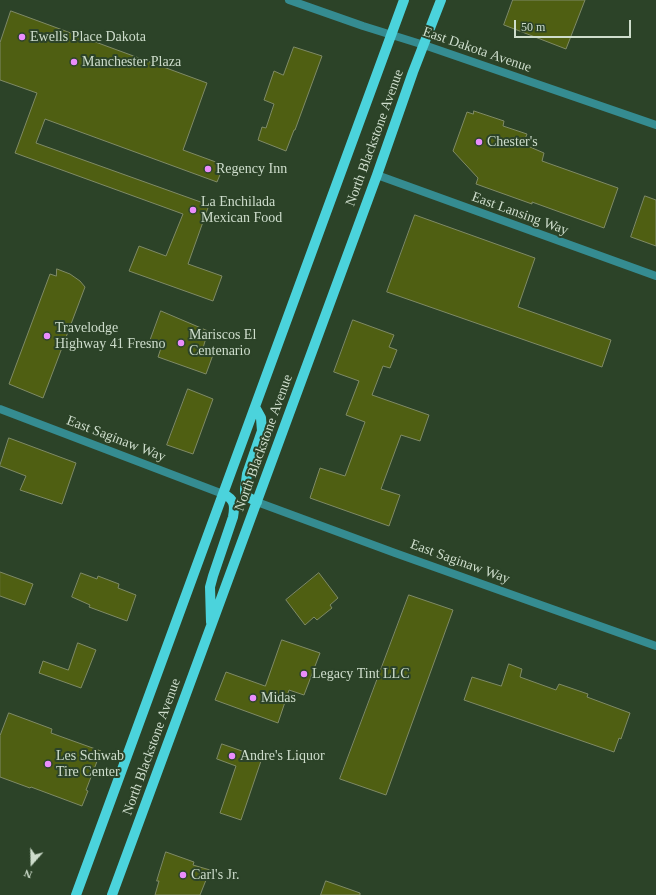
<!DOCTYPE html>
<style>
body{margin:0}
#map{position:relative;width:656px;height:895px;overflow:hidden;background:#2c4328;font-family:Georgia,serif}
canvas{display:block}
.north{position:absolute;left:12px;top:843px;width:40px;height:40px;-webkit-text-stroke:3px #2c4328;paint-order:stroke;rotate:200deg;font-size:11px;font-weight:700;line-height:16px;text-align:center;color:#ceddcc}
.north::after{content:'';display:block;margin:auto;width:14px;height:18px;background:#ceddcc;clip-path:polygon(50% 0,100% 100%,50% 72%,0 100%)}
.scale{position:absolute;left:514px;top:20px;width:117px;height:18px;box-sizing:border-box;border:2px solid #ceddcc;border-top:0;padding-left:5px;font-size:12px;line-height:14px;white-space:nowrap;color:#ceddcc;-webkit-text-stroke:3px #2c4328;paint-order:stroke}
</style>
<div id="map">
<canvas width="656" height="895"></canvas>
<div class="north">N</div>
<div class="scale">50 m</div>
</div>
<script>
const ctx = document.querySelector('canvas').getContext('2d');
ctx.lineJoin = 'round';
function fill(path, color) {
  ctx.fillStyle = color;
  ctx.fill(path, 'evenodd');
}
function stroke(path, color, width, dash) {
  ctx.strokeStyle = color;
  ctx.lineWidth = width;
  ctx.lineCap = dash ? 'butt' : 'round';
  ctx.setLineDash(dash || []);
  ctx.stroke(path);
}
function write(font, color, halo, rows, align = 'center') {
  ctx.font = font + ' Georgia,serif';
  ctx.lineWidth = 4;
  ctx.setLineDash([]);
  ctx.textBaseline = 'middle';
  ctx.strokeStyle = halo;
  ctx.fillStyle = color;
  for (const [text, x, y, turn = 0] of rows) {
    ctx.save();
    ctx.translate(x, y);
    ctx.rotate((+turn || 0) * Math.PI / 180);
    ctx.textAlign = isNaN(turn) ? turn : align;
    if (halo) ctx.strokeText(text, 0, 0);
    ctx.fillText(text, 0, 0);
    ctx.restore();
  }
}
const building = new Path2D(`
 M513 0H585L566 49 504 25Z
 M11 11 207 83 183 150 224 165 217 182 45 119 36 143 209 205 188 264 222 276 213 301 129 271 139 246 166 256 183 214 15 153 37 93 0 80V43Z
 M294 47 322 56 295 130H294L286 151 258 140 262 127 266 128 274 104 264 100 274 71 283 75Z
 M474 111 504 121 503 126 527 134 523 144 544 153 542 161 618 188 604 228 532 202V204L476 184 478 178 453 151 467 112 473 114Z
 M645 196 656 200V246L631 237Z
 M415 215 535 258 518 307 611 340 602 367 387 292Z
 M57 269 70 274 80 281 85 287 43 398 9 384 50 274 56 276Z
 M161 311 208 331 203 348 214 352 206 374 158 357 161 348 149 344Z
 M353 320 394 335 389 347 397 350 390 368 383 366 372 395 429 415 420 441 401 435 381 489 400 495 389 526 310 498 320 468 345 476 365 422 346 415 359 381 334 372Z
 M188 389 213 399 193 454 167 445Z
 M9 438 76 463 62 504 20 490 26 476 0 466Z
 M0 572 33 584 25 605 0 596Z
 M81 573 97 579 98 576 119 584 118 588 136 595 127 621 89 607 90 605 72 597Z
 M319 573 338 598 330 605 332 608 317 620 314 617 305 625 286 600Z
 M409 595 453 610 386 795 340 779Z
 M282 640 320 653 304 695 289 690 278 723 215 700 226 672 265 686Z
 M78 643 96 650 81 688 39 673 43 661 68 670Z
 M509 664 522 669 520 677 556 690 559 684 588 694 587 697 630 713 621 739 619 738 614 752 464 700 472 677 501 686Z
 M9 713 52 729 51 733 101 751 86 790 88 791 82 806 31 787 30 788 0 777V736Z
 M222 744 262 758 241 820 220 813 236 766 217 759Z
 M166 852 194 862 193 865 210 870 200 895H155L159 881H157Z
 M326 881 360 893V895H321Z`);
fill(building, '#4f5f12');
stroke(building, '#7f8a66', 1);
stroke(new Path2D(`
 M377 175 656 276
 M0 409 223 494
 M257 502 395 553 656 646`), '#358c91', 8);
stroke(new Path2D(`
 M289 0 363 26 424 45 656 125`), '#358c91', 8);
stroke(new Path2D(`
 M255 407 261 418 262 431 247 474 245 489V493L248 497 257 502
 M211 622 210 587 213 576 233 517C235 506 235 499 223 494
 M76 895 404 0
 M112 895 377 175 413 72 441 0`), '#4bd3dc', 10);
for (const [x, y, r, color] of [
 [22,37,4,"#eb8dfc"],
 [74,62,4,"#eb8dfc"],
 [479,142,4,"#eb8dfc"],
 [208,169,4,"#eb8dfc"],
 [193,210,4,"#eb8dfc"],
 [47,336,4,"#eb8dfc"],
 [181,343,4,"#eb8dfc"],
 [304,674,4,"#eb8dfc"],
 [253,698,4,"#eb8dfc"],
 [232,756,4,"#eb8dfc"],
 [48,764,4,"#eb8dfc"],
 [183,875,4,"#eb8dfc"]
]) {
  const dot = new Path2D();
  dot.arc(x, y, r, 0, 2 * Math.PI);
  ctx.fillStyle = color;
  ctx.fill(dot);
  stroke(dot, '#2c4328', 1.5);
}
write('14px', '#ceddcc', '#2c4328', [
 ["Ewells Place Dakota",30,37],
 ["Manchester Plaza",82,62],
 ["Chester's",487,142],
 ["Regency Inn",216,169],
 ["La Enchilada",201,202],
 ["Mexican Food",201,218],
 ["Travelodge",55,328],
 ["Highway 41 Fresno",55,344],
 ["Mariscos El",189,335],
 ["Centenario",189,351],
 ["Legacy Tint LLC",312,674],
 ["Midas",261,698],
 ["Les Schwab",56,756],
 ["Tire Center",56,772],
 ["Andre's Liquor",240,756],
 ["Carl's Jr.",191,875]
], 'left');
write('14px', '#ceddcc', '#2c4328', [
 ["East Dakota Avenue",477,50,19],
 ["North Blackstone Avenue",375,138,-70],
 ["East Lansing Way",520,214,20],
 ["East Saginaw Way",116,439,21],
 ["North Blackstone Avenue",264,443,-70],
 ["East Saginaw Way",460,562,20],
 ["North Blackstone Avenue",152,747,-70]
]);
</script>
